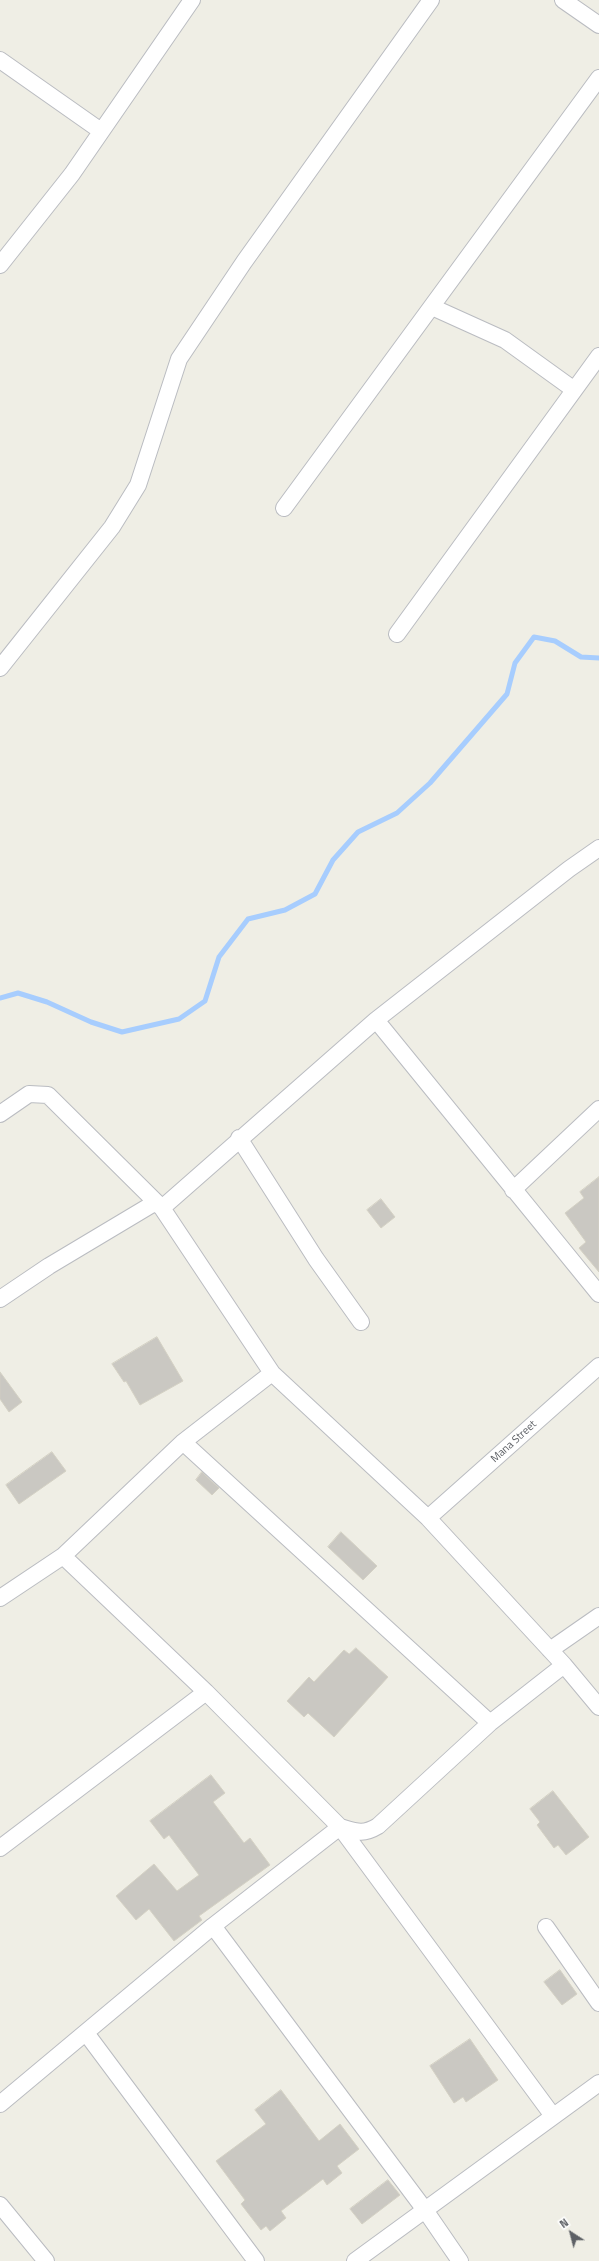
<!DOCTYPE html>
<style>
body{margin:0}
#map{position:relative;width:599px;height:2261px;overflow:hidden;background:#efeee5;font-family:"Titillium Web",sans-serif}
canvas{display:block}
.north{position:absolute;left:551px;top:2213px;width:40px;height:40px;-webkit-text-stroke:3px #fff;paint-order:stroke;rotate:324deg;font-size:11px;font-weight:700;line-height:16px;text-align:center;color:#5d6065}
.north::after{content:'';display:block;margin:auto;width:14px;height:18px;background:#5d6065;clip-path:polygon(50% 0,100% 100%,50% 72%,0 100%)}
</style>
<div id="map">
<canvas width="599" height="2261"></canvas>
<div class="north">N</div>
</div>
<script>
const ctx = document.querySelector('canvas').getContext('2d');
ctx.lineJoin = 'round';
function stroke(path, color, width, dash) {
  ctx.strokeStyle = color;
  ctx.lineWidth = width;
  ctx.lineCap = dash ? 'butt' : 'round';
  ctx.setLineDash(dash || []);
  ctx.stroke(path);
}
function fill(path, color) {
  ctx.fillStyle = color;
  ctx.fill(path, 'evenodd');
}
function write(font, color, halo, rows, align = 'center') {
  ctx.font = font + ' "Titillium Web",sans-serif';
  ctx.lineWidth = 3;
  ctx.setLineDash([]);
  ctx.textBaseline = 'middle';
  ctx.strokeStyle = halo;
  ctx.fillStyle = color;
  for (const [text, x, y, turn = 0] of rows) {
    ctx.save();
    ctx.translate(x, y);
    ctx.rotate((+turn || 0) * Math.PI / 180);
    ctx.textAlign = isNaN(turn) ? turn : align;
    if (halo) ctx.strokeText(text, 0, 0);
    ctx.fillText(text, 0, 0);
    ctx.restore();
  }
}
stroke(new Path2D(`
 M0 998 18 993 47 1002 91 1022 122 1032 179 1019 205 1001 219 957 248 919 285 910 315 894 333 860 358 832 397 813 430 783 507 694 515 663 534 637 555 641 581 657 599 658`), '#a7cdfe', 5);
const building = new Path2D(`
 M599 1177V1272L579 1248 586 1242 565 1213 584 1198 580 1192Z
 M381 1199 395 1217 381 1228 367 1210Z
 M157 1337 183 1381 140 1405 126 1381 124 1382 112 1364Z
 M0 1372 22 1402 9 1412 0 1399Z
 M52 1452 66 1471 19 1504 6 1485Z
 M202 1472 219 1488 212 1495 196 1480Z
 M341 1532 377 1566 363 1580 328 1547Z
 M356 1648 388 1677 334 1737 308 1713 304 1717 287 1701 309 1677 314 1682 344 1650 349 1654Z
 M211 1775 225 1793 213 1802 244 1843 250 1838 270 1865 199 1916 202 1920 174 1941 149 1909 136 1920 116 1896 154 1864 177 1891 199 1875 169 1835 164 1839 150 1821Z
 M553 1791 589 1837 566 1855 558 1845 554 1848 537 1825 540 1822 530 1809Z
 M560 1970 577 1994 562 2005 544 1982Z
 M470 2039 498 2080 466 2102 463 2097 454 2103 430 2066Z
 M281 2090 319 2141 340 2124 359 2149 337 2166 342 2173 327 2185 323 2179 281 2211 286 2218 270 2231 266 2226 261 2230 241 2204 245 2200 216 2161 266 2124 255 2110Z
 M388 2180 400 2195 362 2224 350 2209Z`);
fill(building, '#cac8c2');
stroke(building, '#d4d1c4', 1);
const minor = new Path2D(`
 M563 0 599 25
 M0 60 101 131
 M0 265 72 174 192 0
 M432 307 505 340 573 389
 M284 508 599 78
 M397 634 599 356
 M0 668 112 527 138 485 179 359 244 262 431 0
 M376 1020 599 1294
 M0 1114 29 1094 48 1095 162 1208 272 1373 428 1518 564 1665 599 1707
 M239 1138 316 1259 361 1322
 M513 1190 599 1109
 M162 1208 376 1020 569 869 599 848
 M0 1299 49 1266 156 1202
 M183 1442 490 1723
 M428 1518 599 1366
 M63 1556 206 1692 340 1827 553 2116
 M0 1598 63 1556 183 1442 272 1373
 M550 1650 599 1616
 M0 1848 206 1692
 M213 1926 425 2210 460 2261
 M546 1927 599 2003
 M86 2033 256 2261
 M0 2104 213 1926 340 1827C357 1832 363 1835 378 1826L490 1723 564 1665
 M0 2205 46 2261
 M355 2261 599 2083`);
stroke(minor, '#babcc1', 18);
stroke(minor, '#fff', 16);
write('11px', '#5d6065', '#fff', [
 ["Mana Street",514,1442,-42]
]);
</script>
